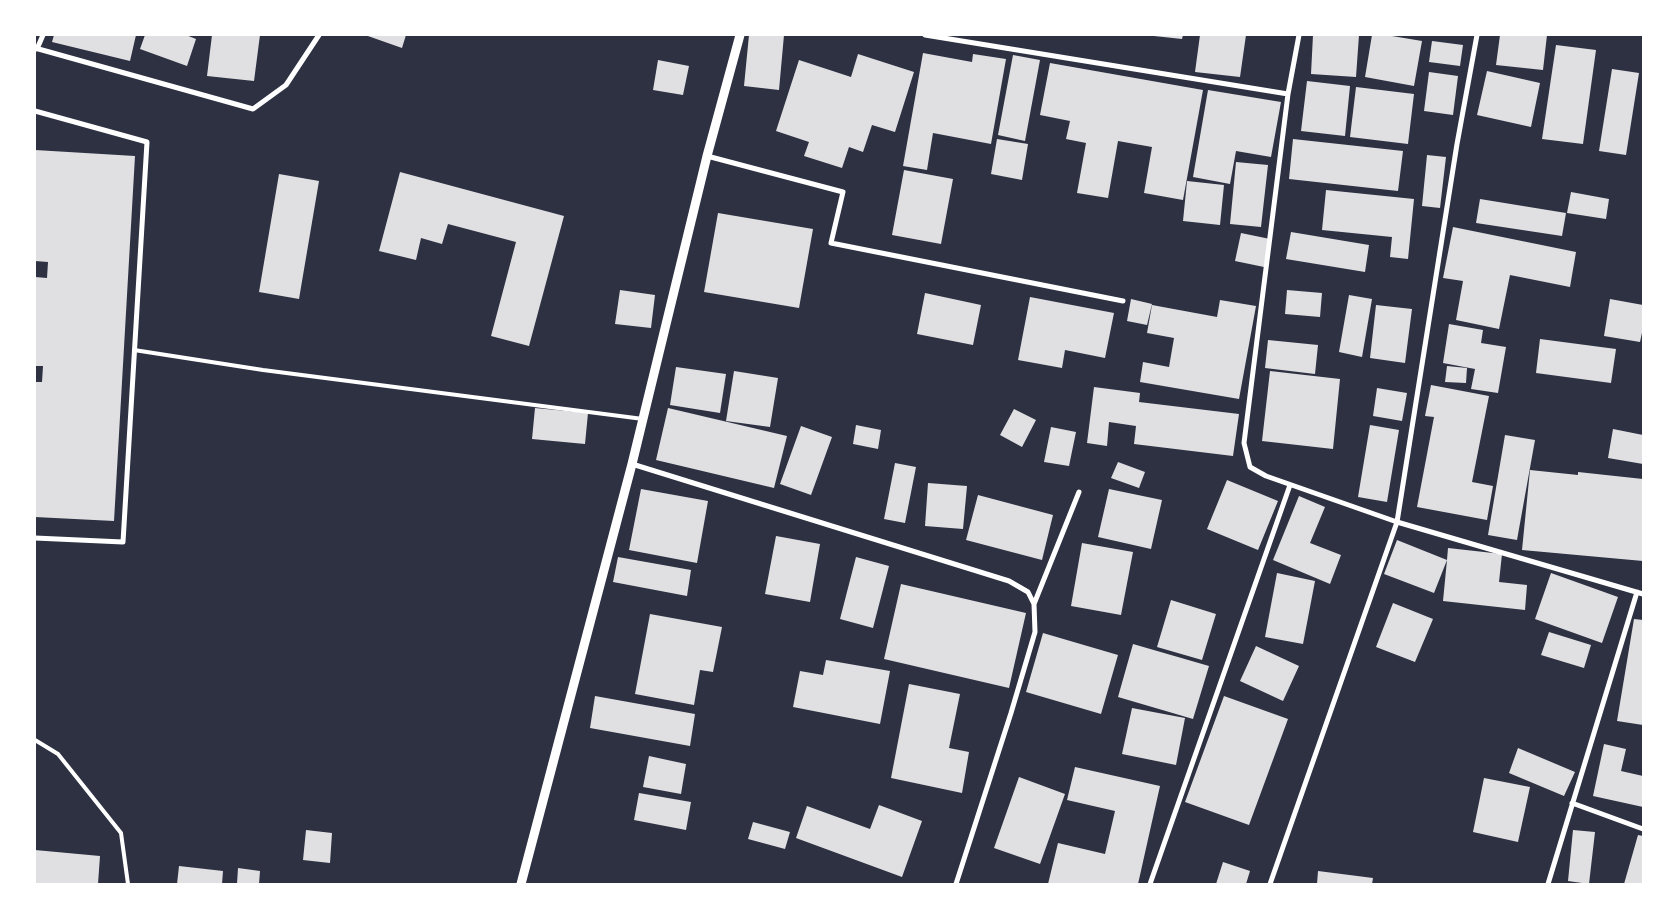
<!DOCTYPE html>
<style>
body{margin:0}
#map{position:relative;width:1678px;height:919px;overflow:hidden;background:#2d3142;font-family:"Varela Round",sans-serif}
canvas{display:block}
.frame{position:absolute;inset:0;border:36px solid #fff;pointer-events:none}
</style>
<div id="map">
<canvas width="1678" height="919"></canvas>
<div class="frame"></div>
</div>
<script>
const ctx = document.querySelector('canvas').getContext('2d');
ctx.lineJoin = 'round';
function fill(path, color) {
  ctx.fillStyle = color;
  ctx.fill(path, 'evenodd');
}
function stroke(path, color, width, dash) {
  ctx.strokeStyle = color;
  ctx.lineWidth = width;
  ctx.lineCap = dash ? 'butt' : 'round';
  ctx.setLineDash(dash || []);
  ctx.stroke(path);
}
fill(new Path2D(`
 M54 35H136L130 61 52 42Z
 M145 35H186L196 39 187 66 140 49Z
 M212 35H260L254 81 207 76Z
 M365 35H406L402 48Z
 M749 35H784L779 90 744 86Z
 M1154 35H1183L1182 39 1154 36Z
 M1200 35H1246L1240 77 1195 72Z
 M1313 35H1359L1356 77 1311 74Z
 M1372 35H1386L1422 41 1414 86 1365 77Z
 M1500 35H1547L1543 70 1496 65Z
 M1432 41 1463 45 1460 66 1429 62Z
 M1556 45 1596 50 1583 144 1542 139Z
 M923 53 972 62 973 54 1006 59 991 144 933 133 927 170 903 166Z
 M858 54 914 72 895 132 872 125 863 152 849 147 842 168 804 156 809 142 776 131 799 60 851 77Z
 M1013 55 1040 60 1025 141 998 135Z
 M658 60 689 66 683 95 653 90Z
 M1050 63 1203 90 1183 200 1144 193 1152 147 1118 141 1108 198 1077 193 1086 143 1066 139 1070 121 1040 115Z
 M1612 69 1639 73 1626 155 1599 151Z
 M1487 71 1540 83 1531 127 1477 115Z
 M1429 72 1458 76 1453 115 1424 111Z
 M1307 81 1350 86 1345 136 1301 131Z
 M1356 87 1414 94 1408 144 1350 137Z
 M1208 90 1281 102 1271 157 1236 151 1230 184 1193 177Z
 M997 139 1028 144 1022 180 991 174Z
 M1293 139 1403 151 1398 191 1289 179Z
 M35 150 135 156 114 521 35 517V382H42L43 366H35V277L47 278 48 262 35 261Z
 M1427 155 1446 157 1440 208 1422 206Z
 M1236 162 1268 165 1261 227 1230 224Z
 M904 170 953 179 941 244 892 235Z
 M400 172 564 216 529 346 491 336 516 242 448 224 442 244 421 238 416 260 379 251Z
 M279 174 319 181 299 299 259 292Z
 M1187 181 1224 185 1220 225 1183 221Z
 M1326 190 1414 199 1408 259 1390 257 1392 237 1322 230Z
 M1571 192 1609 199 1606 219 1567 213Z
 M1480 199 1566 213 1562 236 1476 223Z
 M718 213 813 229 799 308 704 292Z
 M1453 227 1576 252 1570 287 1510 275 1499 329 1456 320 1463 281 1443 278Z
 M1291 232 1369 245 1365 272 1286 259Z
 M1241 233 1270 239 1264 267 1235 261Z
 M620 290 655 295 651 328 615 324Z
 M1287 290 1322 293 1320 317 1285 314Z
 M925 293 981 305 973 345 917 334Z
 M1349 295 1372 299 1362 357 1339 352Z
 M1030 297 1114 313 1105 358 1065 350 1062 368 1018 360Z
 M1131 299 1152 304 1147 325 1127 321Z
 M1610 299 1643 305V328L1640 342 1604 336Z
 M1220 300 1256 306 1239 399 1140 382 1143 362 1169 367 1174 338 1147 333 1152 305 1217 317Z
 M1376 305 1412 309 1405 363 1370 358Z
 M1449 324 1483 330 1481 343 1506 347 1498 393 1471 389 1475 369 1443 363Z
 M1540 339 1616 349 1611 383 1536 373Z
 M1268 340 1318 345 1315 374 1265 368Z
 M1447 366 1467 368 1466 383 1445 382Z
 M676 367 726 374 720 413 670 405Z
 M734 371 778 378 770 427 726 421Z
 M1270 371 1340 379 1333 449 1262 441Z
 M1431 385 1489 396 1472 482 1493 486 1487 520 1417 507 1434 417 1425 416Z
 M1094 387 1140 393 1139 402 1239 414 1233 456 1134 444 1136 426 1109 422 1107 446 1087 443Z
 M1377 388 1407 393 1402 421 1373 416Z
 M535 408 588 413 585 444 532 439Z
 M668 408 787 436 774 488 656 460Z
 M1014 409 1036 420 1022 447 1000 435Z
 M856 425 881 430 878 449 853 444Z
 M1370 425 1399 430 1387 502 1358 497Z
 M801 426 832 437 811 495 780 484Z
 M1051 427 1076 432 1069 466 1044 462Z
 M1613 429 1643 435V464L1608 458Z
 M1505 435 1535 440 1517 540 1488 535Z
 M1118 462 1145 472 1139 488 1111 478Z
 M895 463 916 467 905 523 884 519Z
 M1530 470 1578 475V472L1643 479V561L1522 550Z
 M1227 480 1278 501 1258 550 1207 529Z
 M928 483 967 486 963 529 925 526Z
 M641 489 708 501 697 563 629 550Z
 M1109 489 1162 500 1151 549 1098 537Z
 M978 495 1053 515 1042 560 966 540Z
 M1299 496 1325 507 1310 543 1341 555 1330 584 1273 560Z
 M776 536 820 544 810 602 765 594Z
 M1397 540 1447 560 1448 548 1502 554 1499 582 1527 585 1525 610 1443 601 1447 560 1434 593 1384 574Z
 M1082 543 1133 552 1121 615 1071 606Z
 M618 557 691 570 687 596 613 582Z
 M856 557 889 566 873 628 840 619Z
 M1277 573 1315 581 1303 644 1265 637Z
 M1551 573 1618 597 1602 643 1535 619Z
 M901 584 1026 613 1009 688 884 659Z
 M1171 600 1216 614 1202 660 1157 647Z
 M1393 603 1433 619 1415 662 1376 647Z
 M650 614 722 627 713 672 700 670 694 705 635 694Z
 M1634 619 1643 620V725L1617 721Z
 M1549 632 1591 645 1584 668 1541 655Z
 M1043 633 1118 655 1101 714 1026 692Z
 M1133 644 1209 666 1193 719 1118 697Z
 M1256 646 1299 666 1283 701 1240 681Z
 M826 660 890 671 880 724 793 707 800 671 823 675Z
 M909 684 960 694 949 748 969 752 962 793 891 778Z
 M595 696 695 714 690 746 590 728Z
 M1224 696 1288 719 1249 825 1185 802Z
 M1132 708 1185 718 1176 765 1122 754Z
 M1604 744 1626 749 1621 771 1643 776V807L1593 796Z
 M1518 748 1575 772 1564 796 1509 773Z
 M649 756 686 764 681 794 643 787Z
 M1075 767 1160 786 1138 884H1048L1058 843 1105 854 1115 811 1067 800Z
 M1019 777 1065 794 1040 864 994 848Z
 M1484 778 1530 787 1518 842 1473 832Z
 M639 793 691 802 686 830 634 820Z
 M879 805 922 821 902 877 796 838 807 806 870 829Z
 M753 822 790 832 785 849 748 839Z
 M306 830 332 833 330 863 303 860Z
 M1573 830 1595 832 1589 884 1568 881Z
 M1638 835 1643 836V884H1624Z
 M35 850 100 856 98 884H35Z
 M1223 862 1250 871 1246 884H1216Z
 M179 866 223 871 222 884H177Z
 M238 868 260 871 259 884H237Z
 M1318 871 1373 878 1372 884H1317Z`), '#e0e0e3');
stroke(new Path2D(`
 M134 350 263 370 643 419
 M35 740 58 754 121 833 128 884`), '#fff', 4);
stroke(new Path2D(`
 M925 35 1288 94
 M1299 35 1288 94 1244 443 1250 467 1266 476 1397 522 1643 594
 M35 48 253 109 286 85 319 35
 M37 49 43 35
 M35 111 147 142 123 542 35 538
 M707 156 843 192 831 243 1123 301
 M632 464 1009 581 1028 592 1034 604 1035 632 1011 713 956 884
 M1034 604 1079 492
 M1572 803 1643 829
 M1150 884 1290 485
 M1270 884 1397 522 1457 144 1477 35
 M1548 884 1637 592`), '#fff', 5);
stroke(new Path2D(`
 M521 884 632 464 707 156 740 35`), '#fff', 9);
</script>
